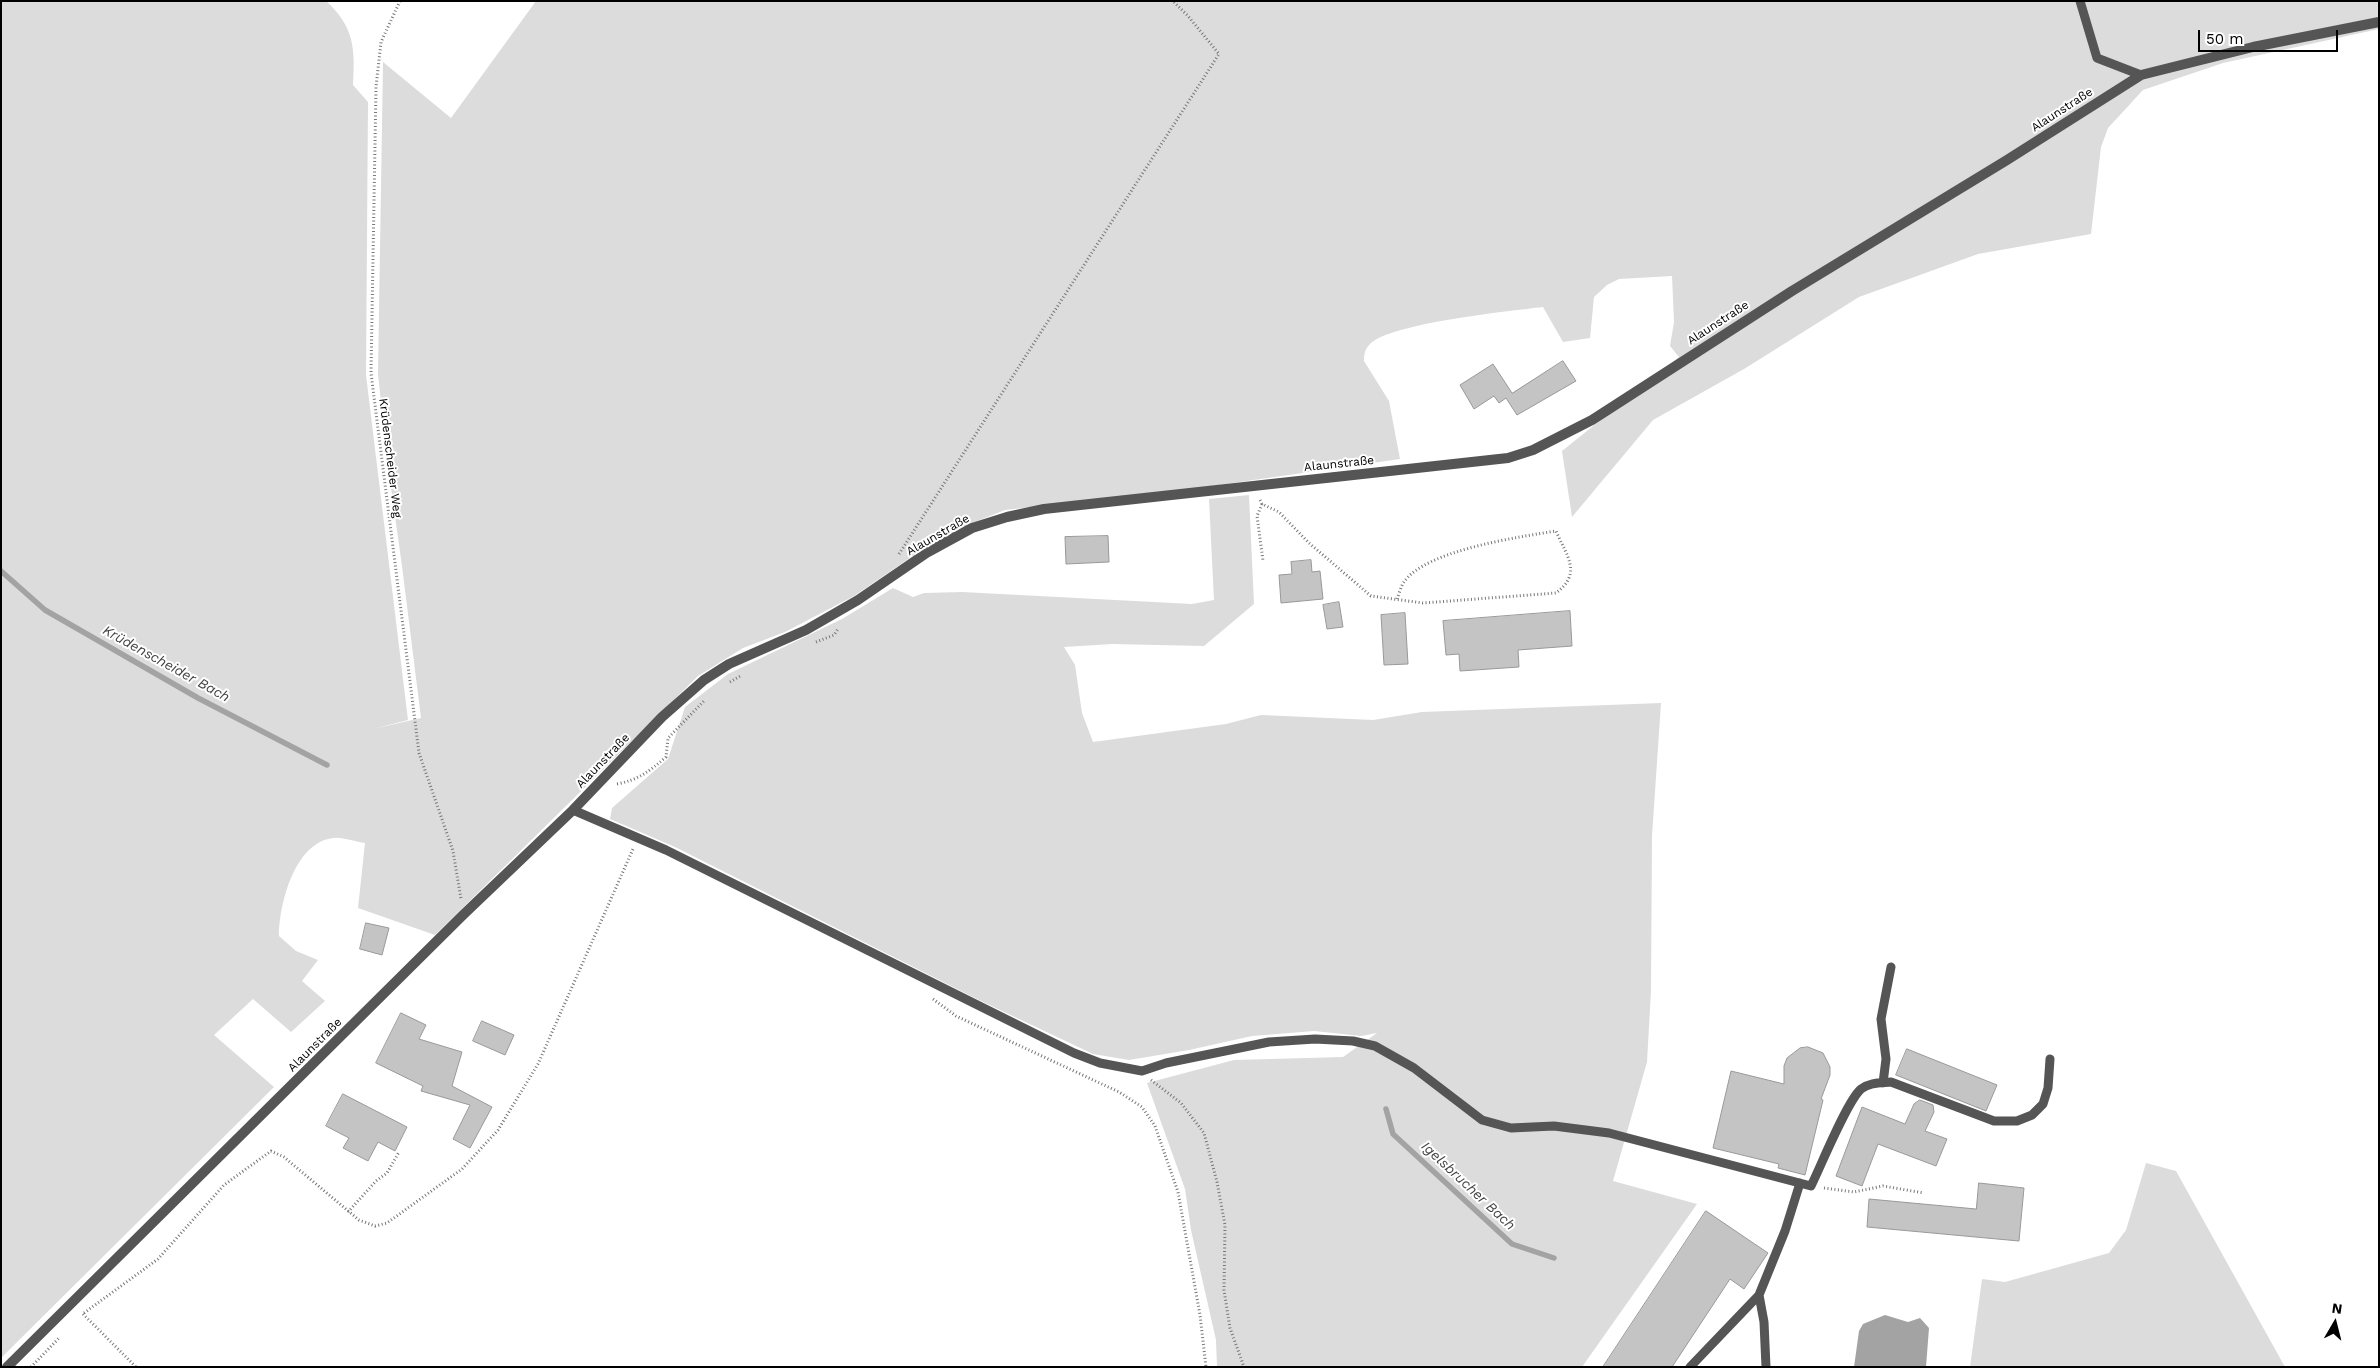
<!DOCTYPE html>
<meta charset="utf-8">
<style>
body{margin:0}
#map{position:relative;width:2380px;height:1368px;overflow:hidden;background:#fff;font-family:"Work Sans",sans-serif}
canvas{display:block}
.frame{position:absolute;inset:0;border:2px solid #000;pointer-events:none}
.north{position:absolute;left:2310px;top:1298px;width:50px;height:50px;-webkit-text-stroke:4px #fff;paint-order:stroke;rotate:8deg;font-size:14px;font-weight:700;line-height:20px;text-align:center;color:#000}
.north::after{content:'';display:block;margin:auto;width:18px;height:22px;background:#000;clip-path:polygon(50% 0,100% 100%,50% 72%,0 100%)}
.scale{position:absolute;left:2198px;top:30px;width:140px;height:22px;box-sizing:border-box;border:2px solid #000;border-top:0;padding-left:6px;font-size:15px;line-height:18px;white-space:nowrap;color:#000;-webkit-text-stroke:4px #fff;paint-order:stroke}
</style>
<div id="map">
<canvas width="2380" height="1368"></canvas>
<div class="frame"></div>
<div class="north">N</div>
<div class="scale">50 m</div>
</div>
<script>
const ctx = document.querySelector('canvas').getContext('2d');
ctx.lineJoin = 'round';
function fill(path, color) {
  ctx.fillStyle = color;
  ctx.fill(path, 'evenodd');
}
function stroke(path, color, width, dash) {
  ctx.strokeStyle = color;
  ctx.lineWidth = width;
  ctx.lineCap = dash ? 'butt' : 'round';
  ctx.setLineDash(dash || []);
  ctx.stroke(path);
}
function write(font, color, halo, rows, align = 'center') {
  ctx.font = font + ' "Work Sans",sans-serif';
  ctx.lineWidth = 4;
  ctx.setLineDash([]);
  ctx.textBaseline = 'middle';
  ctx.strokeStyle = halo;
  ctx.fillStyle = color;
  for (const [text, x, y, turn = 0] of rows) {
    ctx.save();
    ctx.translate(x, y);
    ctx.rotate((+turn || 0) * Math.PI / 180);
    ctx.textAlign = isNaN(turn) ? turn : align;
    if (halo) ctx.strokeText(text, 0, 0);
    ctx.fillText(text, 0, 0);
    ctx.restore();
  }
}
fill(new Path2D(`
 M1 1H326C355 27 355 50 353 85L368 102 366 375 408 720 373 729 421 718 402 566 387 459 378 374 383 62 451 118 536 1H2379V29L2223 63 2143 90 2108 128 2101 147 2091 234 1978 254 1859 297 1744 369 1653 420 1572 517 1562 451 1679 357 1670 346 1674 322 1672 276 1619 279 1607 285 1594 297 1590 338 1563 342 1543 307C1510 311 1391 323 1370 344 1365 349 1364 354 1364 361L1389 401 1400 459 1191 489 1005 510 972 523 920 551 854 596 785 632 743 648 698 676 435 935 358 908 365 843C355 842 343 837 334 838 295 841 279 904 279 936L296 951 318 960 302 981 325 1001 291 1032 253 999 214 1035 274 1087 1 1358Z
 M1249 495 1254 604 1204 646 1112 644 1064 647 1075 665 1082 713 1093 742 1226 724 1261 715 1373 720 1422 712 1661 703 1652 836 1651 991 1647 1062 1613 1181 1697 1204 1582 1367H1217L1216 1340 1191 1230 1185 1189 1147 1083 1234 1060 1343 1057 1377 1033 1361 1036 1314 1031 1252 1036 1189 1050 1129 1060 1093 1054 979 1000 675 847 610 819 612 808 668 759 685 707 728 674 842 619 893 588 913 597 924 593 962 592 1192 604 1214 600 1209 499Z
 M2146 1163 2176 1171 2285 1367H1970L1982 1279 2005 1282 2109 1253 2126 1230Z`), '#dcdcdc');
fill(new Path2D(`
 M1885 1315 1908 1322 1920 1318 1929 1328 1926 1367H1854L1859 1331 1863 1324Z`), '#a3a3a3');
stroke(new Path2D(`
 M1 571 45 610 198 698 327 765
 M1386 1109 1393 1134 1512 1244 1554 1258`), '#a3a3a3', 5.5);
const building = new Path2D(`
 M1563 361 1576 381 1517 415 1506 398 1499 403 1494 396 1474 409 1460 385 1493 364 1512 393Z
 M1108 536 1109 562 1066 564 1065 537Z
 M1311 560 1312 572 1320 571 1323 599 1281 603 1279 575 1292 574 1291 562Z
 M1339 602 1343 627 1327 629 1323 605Z
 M1570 611 1572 646 1518 650 1519 667 1460 671 1459 654 1446 655 1443 621Z
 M1405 613 1408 664 1384 665 1381 615Z
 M366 923 389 928 382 955 360 949Z
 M401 1013 426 1025 419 1039 462 1052 452 1086 492 1107 470 1148 453 1139 470 1105 421 1091 423 1086 376 1063Z
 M482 1021 514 1035 505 1055 473 1041Z
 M1808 1047 1823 1053 1830 1067V1075L1821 1099 1823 1100 1805 1175 1778 1168 1779 1164 1713 1148 1731 1071 1784 1084V1066L1787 1058 1800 1048Z
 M1907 1049 1997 1085 1986 1111 1896 1075Z
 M343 1094 407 1127 395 1151 378 1142 368 1161 343 1148 349 1138 326 1126Z
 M1920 1100 1933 1105 1934 1112 1925 1131 1947 1139 1936 1166 1878 1144 1862 1186 1836 1176 1862 1107 1905 1124 1914 1104Z
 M1979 1183 2024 1188 2019 1241 1867 1227 1869 1199 1976 1209Z
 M1706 1211 1768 1253 1744 1289 1730 1279 1672 1367H1603Z`);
fill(building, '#c4c4c4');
stroke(building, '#999', 1);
stroke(new Path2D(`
 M400 1 381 42 376 87 371 373 419 753 453 851 461 899
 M1260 500 1262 504 1279 512 1309 543 1371 596 1423 603 1556 593C1583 573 1566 555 1556 531 1519 537 1426 550 1404 582 1401 586 1399 594 1397 599
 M1262 504 1257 516 1263 561
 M899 554 1219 54 1188 16 1173 1
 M816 642 834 635 838 629
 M730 682 742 675
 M617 784C638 780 650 771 666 757L668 738 705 700
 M933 999 956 1016 1119 1092 1142 1107 1155 1126 1178 1192 1200 1315 1206 1367
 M1151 1080 1181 1103 1204 1133 1217 1182 1225 1225 1224 1290 1230 1328 1244 1367
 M1824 1188 1854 1192 1883 1186 1924 1193
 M348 1212 376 1181 387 1173 399 1152
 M84 1313 158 1259 224 1185 271 1151 284 1157 359 1220 375 1226 387 1223 462 1169 498 1130 538 1064 633 849
 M83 1314 136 1367
 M31 1367 60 1337`), '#777', 3, [1, 2.5]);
stroke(new Path2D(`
 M2080 1 2097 58 2141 75
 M573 810 666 850 1074 1053 1100 1063 1142 1071 1166 1063 1269 1042 1315 1039 1353 1041 1375 1046 1414 1068 1482 1120 1511 1128 1554 1126 1609 1133 1811 1186C1821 1166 1847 1101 1861 1089 1870 1082 1881 1083 1891 1082L1994 1121H2017L2032 1115 2043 1104 2048 1088 2050 1059
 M1883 1083 1886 1059 1881 1019 1891 967
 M1759 1295 1764 1322 1766 1367
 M1690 1367 1759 1295 1785 1231 1800 1183`), '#555', 9);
stroke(new Path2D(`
 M7 1367 464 914 573 810 662 717 704 680 729 664 806 630 858 600 928 552 972 528 1007 517 1044 509 1508 458 1533 450 1592 420 1792 291 2007 160 2141 75 2253 47 2379 22`), '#555', 10);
write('12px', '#000', '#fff', [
 ["Alaunstraße",2062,110,-33],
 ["Alaunstraße",1718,323,-33],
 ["Krüdenscheider Weg",390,458,83],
 ["Alaunstraße",1339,464,-6],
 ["Alaunstraße",938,535,-30],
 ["Alaunstraße",603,761,-46],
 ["Alaunstraße",315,1045,-45]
]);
write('italic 14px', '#444', '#fff', [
 ["Krüdenscheider Bach",166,664,29],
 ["Igelsbrucher Bach",1468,1186,43]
]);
</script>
